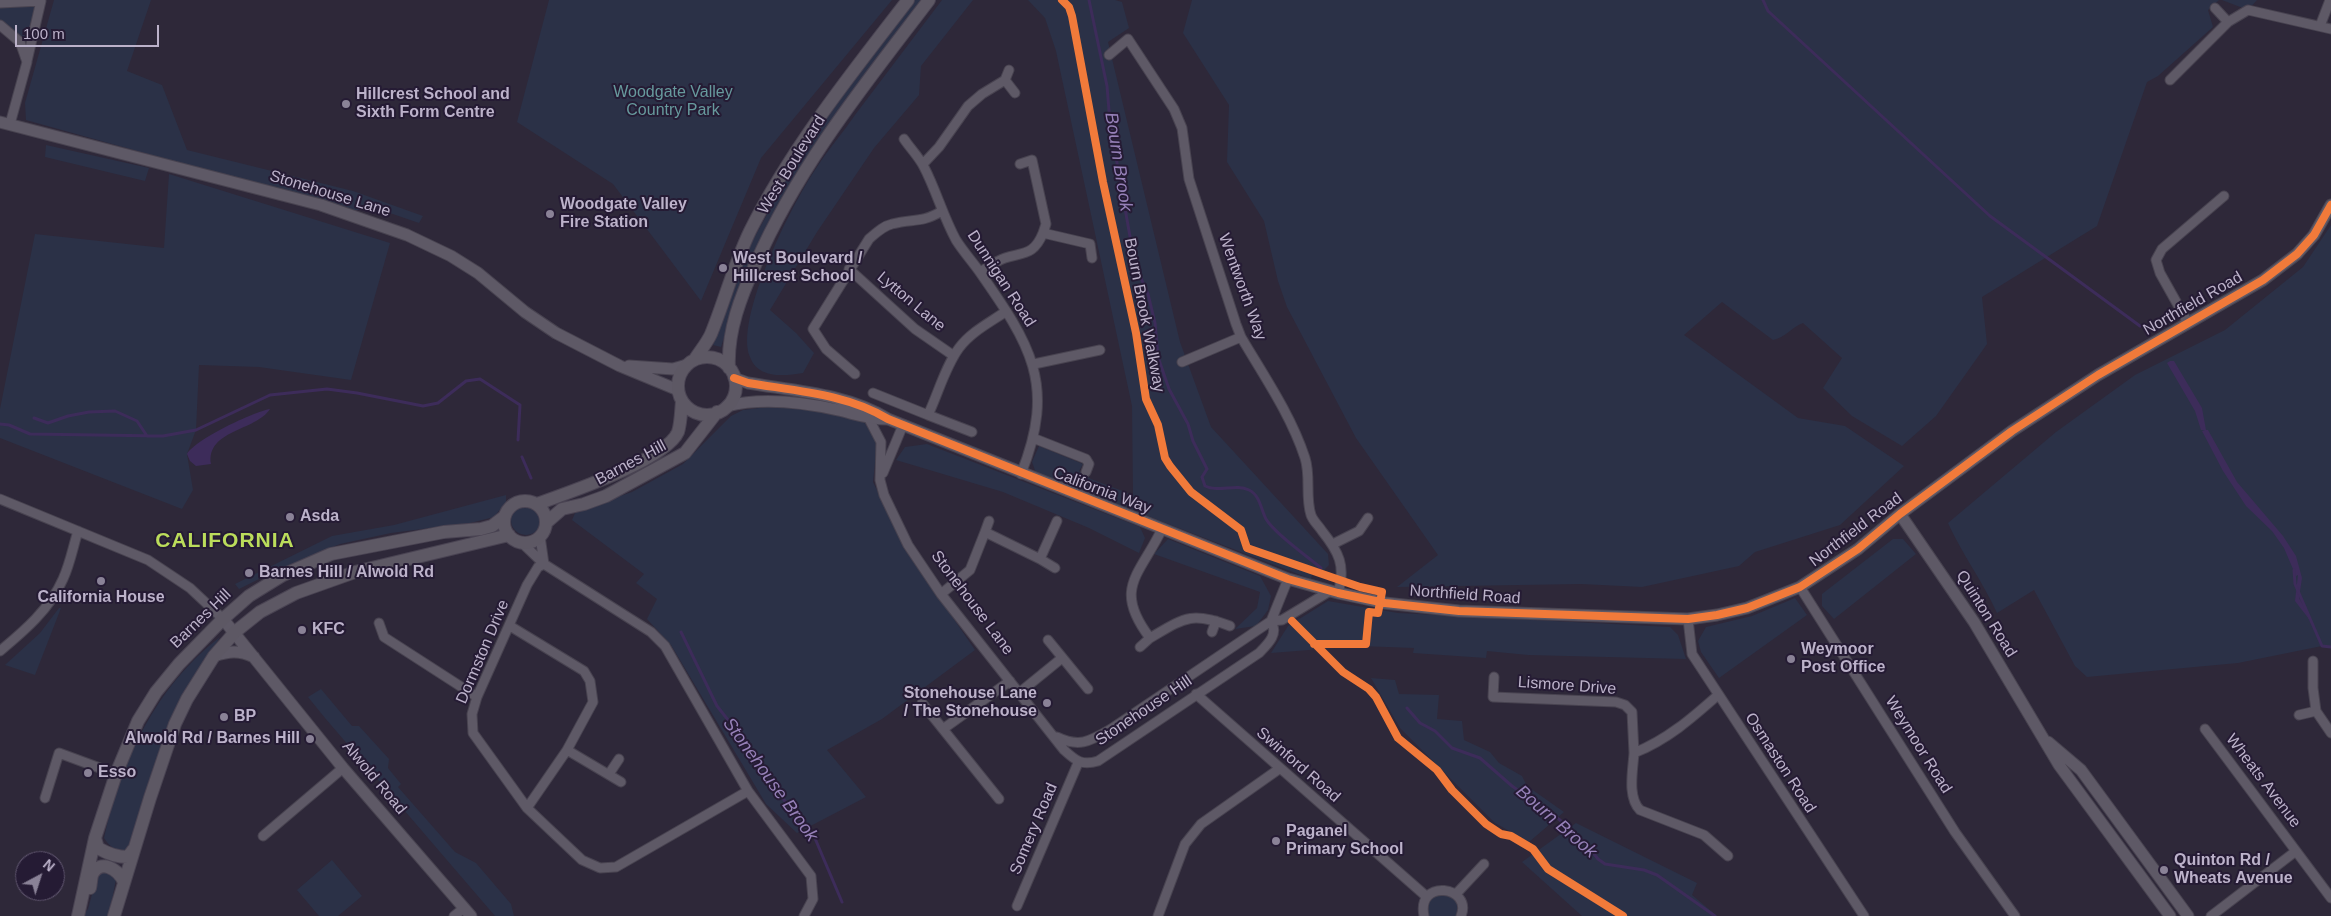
<!DOCTYPE html>
<style>
body{margin:0}
#map{position:relative;width:2331px;height:916px;overflow:hidden;background:#2e2839;font-family:Helvetica,sans-serif}
canvas{display:block}
.north{position:absolute;left:15px;top:851px;width:50px;height:50px;box-sizing:border-box;background:#251b34;border:1px solid #615770;border-radius:50%;rotate:40deg;font-size:14px;font-weight:700;line-height:20px;text-align:center;color:#bcb2ca}
.north::after{content:'';display:block;margin:auto;width:18px;height:22px;background:#8a8297;clip-path:polygon(50% 0,100% 100%,50% 72%,0 100%)}
.scale{position:absolute;left:15px;top:25px;width:144px;height:22px;box-sizing:border-box;border:2px solid #bcb2ca;border-top:0;padding-left:6px;font-size:15px;line-height:18px;white-space:nowrap;color:#bcb2ca;-webkit-text-stroke:4px #251b34;paint-order:stroke}
</style>
<div id="map">
<canvas width="2331" height="916"></canvas>
<div class="north">N</div>
<div class="scale">100 m</div>
</div>
<script>
const ctx = document.querySelector('canvas').getContext('2d');
ctx.lineJoin = 'round';
function fill(path, color) {
  ctx.fillStyle = color;
  ctx.fill(path, 'evenodd');
}
function stroke(path, color, width, dash) {
  ctx.strokeStyle = color;
  ctx.lineWidth = width;
  ctx.lineCap = dash ? 'butt' : 'round';
  ctx.setLineDash(dash || []);
  ctx.stroke(path);
}
function write(font, color, halo, rows, align = 'center') {
  ctx.font = font + ' Helvetica,sans-serif';
  ctx.lineWidth = 4;
  ctx.setLineDash([]);
  ctx.textBaseline = 'middle';
  ctx.strokeStyle = halo;
  ctx.fillStyle = color;
  for (const [text, x, y, turn = 0] of rows) {
    ctx.save();
    ctx.translate(x, y);
    ctx.rotate((+turn || 0) * Math.PI / 180);
    ctx.textAlign = isNaN(turn) ? turn : align;
    if (halo) ctx.strokeText(text, 0, 0);
    ctx.fillText(text, 0, 0);
    ctx.restore();
  }
}
fill(new Path2D(`
 M54 0H151L127 71 162 85 187 150 353 191 423 216 419 223 381 210H349L26 120 25 103Z
 M549 0H892L761 158 701 301 613 184 517 122Z
 M914 0H923L816 144 730 318 721 347 713 345 752 242 807 141Z
 M942 0H973L921 66 919 95 874 148 817 232 770 310 796 333 814 353 803 373C784 376 758 379 750 357 734 319 792 204 815 170 827 151 842 134 855 115 884 77 913 38 942 0Z
 M1028 0H1115L1122 2 1129 28 1108 42 1180 342 1211 427 1328 554 1329 565 1324 570H1313L1311 579 1036 473 1032 462 1039 446 1083 464 1079 471 1091 479 1133 495 1132 406 1056 51 1045 18Z
 M1192 0H2219L2208 10 2213 27 2158 76 2147 82 2097 226 1982 297 1987 344 1936 416 1902 446 1852 416 1823 388 1842 358 1803 323C1792 327 1785 338 1773 340L1722 302 1684 335 1798 418 1845 426 1904 466 1840 525 1755 552 1739 566 1642 587 1581 584 1397 587 1438 555 1356 438 1287 307 1278 281 1264 221 1227 162 1229 105 1183 33Z
 M2222 0H2257L2248 10Z
 M37 3 27 52 21 38 0 20V6Z
 M46 145 149 168 145 181 45 157Z
 M169 174 390 243 351 380 259 367 199 365 196 430 187 454 193 490 182 509 0 438V409L35 234 164 248Z
 M2331 225V647L2322 646 2238 663 2087 677 2075 666 2034 590 1997 613C1983 582 1962 554 1948 523L2056 432 2135 375 2225 330 2303 267Z
 M783 405 841 414 863 420 877 443 873 482 906 549 975 650 882 719 827 750 866 797 797 833 766 804 671 645 647 619 657 599 636 583 644 574 572 520 576 511 632 492 683 464 731 416 743 410Z
 M927 444 1140 527 1145 538 1139 553 1089 528 1003 492 896 460 905 447Z
 M506 495V502L494 517 470 523 391 533 340 544 275 571 239 589 235 584 332 536 394 525Z
 M511 520a15 15 0 1 1 30 0a15 15 0 1 1-30 0Z
 M1168 539 1260 576 1271 596 1268 610 1256 626 1235 629 1257 608 1260 592 1154 554Z
 M1893 539H1903L1916 554 1834 619 1822 606V594Z
 M1795 598 1807 615 1719 678 1701 652 1698 641 1706 627 1752 616Z
 M1328 601 1398 613 1670 627 1678 635 1686 659 1528 655 1487 651 1486 658 1413 653 1414 648 1360 646 1271 653 1288 626Z
 M59 608H61L35 675 5 665 40 633Z
 M220 637 186 695 129 849C117 853 110 847 104 838 121 761 156 686 220 637Z
 M1371 678 1395 680 1399 694 1439 695 1437 719 1462 721 1464 740 1490 752 1499 763 1522 776 1527 786 1564 812 1529 842 1495 823 1400 728Z
 M321 689 352 726H359L389 759 388 768 401 784 398 787 455 852 476 863 511 904 514 916H495L325 718 308 697Z
 M1576 823 1697 883 1692 895 1717 916H1582L1522 862Z
 M332 860 362 896 338 916H319L297 890Z
 M104 872H112L116 879 109 916H82L88 909 97 876Z
 M1447 890 1461 904 1460 916H1425L1428 897Z`), '#2b3147');
fill(new Path2D(`
 M2170 361H2174L2202 408 2206 430H2208L2237 482 2283 536 2296 556 2302 578 2299 598 2311 618 2309 619 2295 601 2298 575 2296 576 2284 548 2272 531 2246 506 2223 471 2202 431 2205 430H2201L2195 411 2167 363Z
 M270 409C256 431 206 430 211 464L196 466 190 461 187 454C196 439 253 412 270 409Z`), '#3d2c5a');
stroke(new Path2D(`
 M1089 0 1107 86 1110 123 1135 265 1148 294 1155 323 1158 357 1169 389 1188 424 1193 441 1207 469 1202 477 1205 486C1220 493 1235 483 1249 490 1260 495 1261 510 1266 519 1275 534 1307 556 1321 568
 M1763 0 1768 11 1990 216 2140 326
 M34 418 48 423 68 416 89 412 115 411 137 421 147 436
 M0 424 9 425 30 434 163 436 196 430 270 395 327 389 357 393 423 406 438 403 466 381 480 379 520 405 518 440
 M522 457 531 478
 M2294 570 2295 584 2322 646 2331 647
 M681 632 717 706 732 725 760 771 814 836 842 902
 M1407 708 1420 723 1435 731 1452 748 1480 758 1512 786 1560 820 1570 833 1585 842 1598 859 1605 864 1644 870 1657 875 1715 916`), '#3d2c5a', 3);
const minor = new Path2D(`
 M0 3 41 1 27 61
 M2215 8 2228 22
 M0 25 20 42 27 62 10 124
 M2320 26 2330 0
 M1109 55 1128 39 1174 109 1182 128 1189 179 1236 324 1241 337C1264 376 1291 415 1305 458 1311 476 1305 497 1311 515 1313 521 1319 526 1322 531 1339 552 1346 566 1338 593
 M1005 80 1009 70
 M2170 80 2228 22 2248 10 2331 29
 M904 139C910 148 919 157 924 167 936 190 943 216 956 240 963 251 971 260 979 271 1030 344 1057 384 1021 474
 M923 164 939 147 968 106 982 94 1005 80 1015 93
 M1020 164 1032 160 1046 224 1043 233
 M849 269 915 329 954 356
 M980 272C987 268 996 261 1005 258 1024 252 1034 255 1043 233L1090 244 1092 258
 M2188 323 2160 273 2156 260 2162 249 2224 196
 M1182 362 1241 337
 M1034 364 1100 350
 M855 374 826 349 813 329 869 239C876 233 883 226 892 224 913 218 920 224 942 211
 M873 393 928 415
 M869 419 881 442 880 480 884 495 908 545 941 594 1064 750C1076 761 1082 766 1098 761L1259 653C1268 644 1279 634 1271 621
 M972 432 928 415C938 394 945 367 959 348 971 332 989 323 1005 312
 M1033 438 1086 459 1089 464 1086 472
 M883 473 903 425
 M0 499 148 560 190 588 223 619
 M1162 529C1140 575 1112 588 1150 638 1184 618 1191 611 1230 626
 M985 532 989 521
 M540 536 544 564
 M521 542 544 564 651 632 665 646 748 791 811 876 813 899 804 916
 M1333 544 1359 531 1368 518
 M1040 559 1057 521
 M544 564 538 567 527 585 477 697 472 714 473 733 527 808 582 860 600 868 616 867 748 791
 M1800 587 1955 832 2015 916
 M941 594 970 570 985 532 1040 559 1055 568
 M1688 619 1692 654 1864 916
 M1271 621 1288 579
 M379 623 384 637 477 697
 M510 626 584 671 590 681 593 702 567 750 527 808
 M1212 632 1216 621
 M1048 640 1088 689
 M1140 647 1150 638
 M0 651C24 631 50 609 63 579 70 564 73 547 78 531
 M2313 661V688L2316 711 2331 733
 M1494 677 1493 697 1616 702 1625 705 1632 712 1634 753C1667 740 1692 718 1718 695
 M1019 693 1062 658
 M1196 694 1427 897
 M922 703 999 799
 M2299 715 2316 711
 M943 729 1010 681
 M2205 729 2331 898
 M1057 737C1080 748 1090 741 1111 729L1271 621 1282 620 1330 591
 M567 750 621 782
 M1634 753C1633 770 1627 797 1640 810L1704 835 1728 856
 M609 774 619 759
 M45 798 59 753 116 774
 M263 836 343 768
 M1456 894 1484 864
 M1017 906 1078 763
 M454 916 464 908
 M1158 916 1185 844 1201 824 1279 769
 M1424 916C1416 878 1473 886 1461 916
 M2211 916 2296 851`);
const tertiary = new Path2D(`
 M0 122 321 205 407 235 451 256 478 273 525 312 556 333 620 366 678 390
 M629 366 673 369 687 365
 M734 378 748 383C796 391 847 394 888 419L1288 579 1338 593 1385 603 1459 611 1688 619 1717 615 1747 608 1800 587 1858 549 1900 514 2012 431 2098 375 2263 280 2297 254 2314 235 2331 205
 M727 406C763 397 802 402 838 410 856 414 868 419 887 419
 M1900 514 1974 622 2059 765 2170 916
 M223 619 343 768 471 916
 M214 656C229 651 239 650 254 657
 M2048 742 2081 770 2188 916`);
const secondary = new Path2D(`
 M678 386a29 29 0 1 1 58 0a29 29 0 1 1-58 0Z
 M695 359C700 351 707 343 711 334 725 300 734 264 750 231 792 147 851 74 908 0
 M729 368C727 331 741 296 756 263 799 165 865 84 929 0
 M504 522a21 21 0 1 1 42 0a21 21 0 1 1-42 0Z
 M537 504C567 493 666 460 678 432 681 423 681 410 682 401
 M546 523 562 509 584 504 606 496 685 453 717 412
 M95 838 98 848C108 854 116 857 128 857L133 850
 M90 888C91 884 91 879 92 875 100 858 118 869 124 882
 M78 916 95 838 116 774 138 721 156 692 179 664 223 619 249 596 283 575 331 554 444 532 481 529 492 526 505 516
 M114 916 150 798 175 724 187 699 214 656 235 632 260 612 296 593 355 572 509 535`);
stroke(minor, '#484350', 11);
stroke(tertiary, '#484350', 13);
stroke(secondary, '#494352', 14);
stroke(minor, '#5e5966', 9);
stroke(tertiary, '#5e5966', 11);
stroke(secondary, '#5d5864', 12);
stroke(new Path2D(`
 M1062 0 1069 7 1072 16 1103 182 1136 333 1146 399 1158 425 1165 458 1170 466 1191 492 1241 530 1247 548 1360 587 1382 592 1378 613 1369 612 1366 644H1314
 M734 378 748 383C796 391 847 394 888 419L1288 579 1338 593 1385 603 1459 611 1688 619 1717 615 1747 608 1800 587 1858 549 1900 514 2012 431 2098 375 2263 280 2297 254 2314 235 2331 205
 M1292 621 1343 672 1369 689 1376 697 1398 738 1437 770 1452 790 1486 824 1501 834 1511 836 1533 849 1548 869 1623 916`), '#f17a3a', 8);
for (const [x, y, r, color] of [
 [346,104,5,"#8a8297"],
 [550,214,5,"#8a8297"],
 [723,268,5,"#8a8297"],
 [290,517,5,"#8a8297"],
 [249,573,5,"#8a8297"],
 [101,581,5,"#8a8297"],
 [302,630,5,"#8a8297"],
 [1791,659,5,"#8a8297"],
 [1047,703,5,"#8a8297"],
 [224,717,5,"#8a8297"],
 [310,739,5,"#8a8297"],
 [88,773,5,"#8a8297"],
 [1276,841,5,"#8a8297"],
 [2164,870,5,"#8a8297"]
]) {
  const dot = new Path2D();
  dot.arc(x, y, r, 0, 2 * Math.PI);
  ctx.fillStyle = color;
  ctx.fill(dot);
  stroke(dot, '#251b34', 2);
}
write('16px', '#679a9d', '#251b34', [
 ["Woodgate Valley",673,93],
 ["Country Park",673,111]
]);
write('bold 16px', '#bcb2ca', '#251b34', [
 ["Hillcrest School and",356,95],
 ["Sixth Form Centre",356,113],
 ["Woodgate Valley",560,205],
 ["Fire Station",560,223],
 ["West Boulevard /",733,259],
 ["Hillcrest School",733,277],
 ["Asda",300,517],
 ["Barnes Hill / Alwold Rd",259,573],
 ["California House",101,598,"center"],
 ["KFC",312,630],
 ["Weymoor",1801,650],
 ["Post Office",1801,668],
 ["Stonehouse Lane",1037,694,"right"],
 ["/ The Stonehouse",1037,712,"right"],
 ["BP",234,717],
 ["Alwold Rd / Barnes Hill",300,739,"right"],
 ["Esso",98,773],
 ["Paganel",1286,832],
 ["Primary School",1286,850],
 ["Quinton Rd /",2174,861],
 ["Wheats Avenue",2174,879]
], 'left');
write('16px', '#bcb2ca', '#251b34', [
 ["West Boulevard",792,165,-58],
 ["Stonehouse Lane",330,194,17],
 ["Dunnigan Road",1001,279,57],
 ["Wentworth Way",1242,287,70],
 ["Lytton Lane",911,302,40],
 ["Northfield Road",2193,304,-30],
 ["Bourn Brook Walkway",1144,315,79],
 ["Barnes Hill",631,463,-28],
 ["California Way",1102,491,21],
 ["Northfield Road",1856,530,-37],
 ["Northfield Road",1465,595,4],
 ["Stonehouse Lane",972,603,53],
 ["Quinton Road",1986,614,58],
 ["Barnes Hill",201,619,-44],
 ["Dormston Drive",483,652,-67],
 ["Lismore Drive",1567,686,4],
 ["Stonehouse Hill",1144,711,-34],
 ["Weymoor Road",1918,745,58],
 ["Osmaston Road",1780,763,57],
 ["Swinford Road",1298,765,41],
 ["Alwold Road",374,778,50],
 ["Wheats Avenue",2263,781,53],
 ["Somery Road",1034,829,-67]
]);
write('italic 18px', '#9680b8', '#251b34', [
 ["Bourn Brook",1118,162,81],
 ["Stonehouse Brook",770,780,54],
 ["Bourn Brook",1556,822,41]
]);
ctx.letterSpacing = '1px';
write('bold 21px', '#bbdc5b', '#251b34', [
 ["CALIFORNIA",225,541]
]);
ctx.letterSpacing = '0px';
</script>
